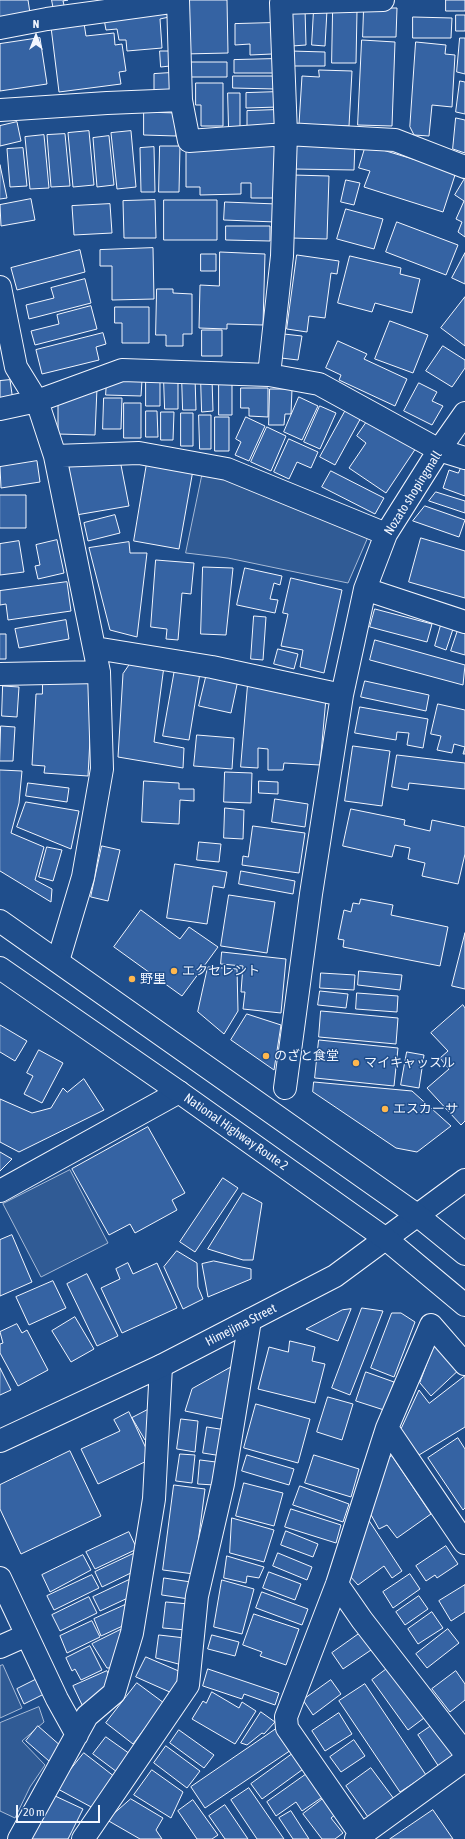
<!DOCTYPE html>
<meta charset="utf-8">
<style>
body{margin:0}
#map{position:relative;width:465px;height:1839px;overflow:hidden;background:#1f4e8c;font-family:"Asap Condensed",sans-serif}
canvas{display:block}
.north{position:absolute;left:16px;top:16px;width:40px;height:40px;-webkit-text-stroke:3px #1f4e8c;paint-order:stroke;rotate:0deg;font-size:11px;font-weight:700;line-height:16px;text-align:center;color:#f2f6ff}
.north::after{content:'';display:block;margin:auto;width:14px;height:18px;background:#f2f6ff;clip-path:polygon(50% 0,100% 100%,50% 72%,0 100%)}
.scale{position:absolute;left:16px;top:1805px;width:84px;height:18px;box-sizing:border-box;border:2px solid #f2f6ff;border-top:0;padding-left:5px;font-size:12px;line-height:14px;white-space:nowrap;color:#f2f6ff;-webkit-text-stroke:3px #1f4e8c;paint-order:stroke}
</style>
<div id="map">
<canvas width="465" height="1839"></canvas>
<div class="north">N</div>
<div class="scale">20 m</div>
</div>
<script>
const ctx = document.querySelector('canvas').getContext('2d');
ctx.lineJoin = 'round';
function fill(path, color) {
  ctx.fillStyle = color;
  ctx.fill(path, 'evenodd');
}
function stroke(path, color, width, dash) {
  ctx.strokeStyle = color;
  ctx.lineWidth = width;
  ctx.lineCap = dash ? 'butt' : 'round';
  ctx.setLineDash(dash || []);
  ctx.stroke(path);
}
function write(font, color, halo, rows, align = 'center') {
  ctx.font = font + ' "Asap Condensed","Noto Sans JP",sans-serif';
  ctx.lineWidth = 3;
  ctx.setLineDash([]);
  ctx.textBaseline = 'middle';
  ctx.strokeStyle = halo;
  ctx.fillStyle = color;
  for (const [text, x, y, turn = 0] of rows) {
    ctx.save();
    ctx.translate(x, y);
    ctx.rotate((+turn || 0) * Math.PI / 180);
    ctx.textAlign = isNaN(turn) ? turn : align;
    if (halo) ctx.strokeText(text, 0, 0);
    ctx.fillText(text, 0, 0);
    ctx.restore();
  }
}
const built = new Path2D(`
 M202 476 234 480 368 537 348 583 228 558 186 553Z
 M70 1170 108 1243 41 1277 3 1204Z
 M3 1665 22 1708 0 1718V1666Z
 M39 1707 44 1722 22 1741 45 1765 30 1787 15 1818 0 1811V1723Z`);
fill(built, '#305b95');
stroke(built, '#a8bbd7', 1);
const building = new Path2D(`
 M0 0H28L30 13 0 17Z
 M52 0H68L63 1 65 9 54 11Z
 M183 0H227L228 53 184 54Z
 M446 0H465V11H446Z
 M364 8H397L396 37H363Z
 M291 9H305L306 45 292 46Z
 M314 9 327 10 325 46 312 45Z
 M167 10 169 17 160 19 162 48 127 51 126 40H119L117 29 106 30 104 19Z
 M333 10 357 11 356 63H332Z
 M456 15H465V31H456Z
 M413 17 452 18 451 38H413Z
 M84 23 86 36 114 33 115 45 122 44 126 71 119 72 121 84 59 92 51 27Z
 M271 23 272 54 250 55V44L235 45V24Z
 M40 38 47 84 0 91V44Z
 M460 38H465V74L457 72Z
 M362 40 395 42 392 126 358 125Z
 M416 42 446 45 445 54 455 55 452 107 432 105 429 136 414 135 410 127Z
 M160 51H169L170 66 161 67Z
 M291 51 325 52V66H291Z
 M273 59V73H234V60Z
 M190 62H227V77H191Z
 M319 70 352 71 349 126 299 124 302 76 319 77Z
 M170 73 171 91 154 92V74Z
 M233 76H275V89L233 88Z
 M460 81 465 82V114L456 112Z
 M196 83H223V126H201V105H196Z
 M278 92V107L246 108V93Z
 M228 93H240V129H229Z
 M275 110 276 126 247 127V111Z
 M144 112 177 113 176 136 144 135Z
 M456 118 465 120V153L453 149Z
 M17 122 21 141 0 146V126Z
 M89 131 94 185 73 187 68 133Z
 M131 131 136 187 117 189 111 133Z
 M65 134 70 186 51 187 47 135Z
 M44 135 49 188 30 189 25 137Z
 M109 136 114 185 97 187 93 138Z
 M294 141 355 142 354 170 293 169Z
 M275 145 276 198H251V183H241V194L200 195V187H186V146Z
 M366 145 456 172 443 212 364 187 370 171 359 168Z
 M160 146H180L179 192H159Z
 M154 147 155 192H141L140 148Z
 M23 148 27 186 10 187 7 149Z
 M0 165 7 198 0 199Z
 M293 175 329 176 327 239 291 238Z
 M465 178V237L458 232 462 222 456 219 464 201 455 195Z
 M346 180 360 183 354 205 341 202Z
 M31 199 35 220 1 226 0 205Z
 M155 200 156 238H124L123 201Z
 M164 200H217V240H164Z
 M225 202 277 204 276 222 224 220Z
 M110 204 112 233 74 235 72 206Z
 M346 209 383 219 374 249 337 239Z
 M397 222 458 245 446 275 386 252Z
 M226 226H270V241L226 240Z
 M153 248 154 299 112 300V266H100V250Z
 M80 250 85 272 17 290 11 268Z
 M220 252 265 254 263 325 227 324V329L199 328 200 285 219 286Z
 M465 253V284L452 278Z
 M201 254H216V271H201Z
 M297 255 339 261 337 274 331 273 325 318 309 316 307 332 287 329Z
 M350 256 401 268 400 274 420 279 412 313 375 303 372 312 338 303Z
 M85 279 91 303 29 319 26 305 54 298 51 288Z
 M157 289H173V293L192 294V334H183V346H166V335H156Z
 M465 297V346L441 328Z
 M91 306 97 329 35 345 31 331 59 324 57 315Z
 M115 307H149V343H122V323H115Z
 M390 321 428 335 413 373 375 359Z
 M202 330H222V356H202Z
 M103 333 106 344 96 347 99 360 42 374 36 350Z
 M284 334 302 336 298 360 281 358Z
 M338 341 367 354 364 359 407 379 395 406 339 380 341 375 326 368Z
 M443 346 465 360V368L452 387 426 371Z
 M146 376H160V406H146Z
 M182 377H195L196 410H183Z
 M201 379H212L213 411 202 412Z
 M10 380 13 401 0 403V381Z
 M107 380H142L141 396 106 395Z
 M164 380H178V409H165Z
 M219 380 232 381V415H219Z
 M419 383 437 392 432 401 443 406 432 425 404 411Z
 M97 388 95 435 58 434V399Z
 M241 388H268V417L249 416V408H241Z
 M270 389H292L291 414H285L284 425H269Z
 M299 397 318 406 302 440 284 432Z
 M104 398H122L121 429H103Z
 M124 403H141V438H124Z
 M320 406 336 413 320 449 304 442Z
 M348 406 363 414 335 465 320 457Z
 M146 411H157L158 437H146Z
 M161 412H174L173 440H161Z
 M181 413H193V446H181Z
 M199 415H211V449H200Z
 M215 417H229V451H215Z
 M246 417 265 426 249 461 235 455 241 442 236 439Z
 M368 420 416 448 386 493 349 468 366 443 357 436Z
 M267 427 286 436 271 471 251 462Z
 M289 439 318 452 311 468 297 462 289 479 274 472Z
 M120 460 129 506 76 515 68 462Z
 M37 461 40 482 1 488 0 467Z
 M147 463 193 470 179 549 134 541Z
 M461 468 465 469V496L443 488 449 470 458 473Z
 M331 471 384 498 375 514 322 487Z
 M436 492 465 501V513L429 501Z
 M0 495H26V528H0Z
 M425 506 465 520 459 537 413 521Z
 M115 515 120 533 88 541 84 523Z
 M421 538 465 551V598L409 582Z
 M57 540 64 573 38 579 35 566 40 565 36 545Z
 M19 541 24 572 0 575V544Z
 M129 542 130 553H147L137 637 110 630 89 548Z
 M156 560 194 563 191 594 182 593 178 640 166 639 167 629 151 627Z
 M203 567 233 568 226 635 201 634Z
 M245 568 282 576 280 585 274 583 270 599 278 600 275 613 237 605Z
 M291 578 342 590 324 673 300 667 303 650 281 646 288 614 283 613Z
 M67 582 71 611 8 620 6 604 0 605V591Z
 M375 609 432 624 427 642 370 627Z
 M254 616 266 617 263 660 251 659Z
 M66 620 69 639 19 648 15 629Z
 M441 625 453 629 446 650 435 646Z
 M459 627 465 629V655L451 651Z
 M0 634H6V659H0Z
 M375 640 465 665 463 685 370 660Z
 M278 649 298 654 294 669 274 664Z
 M130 664 164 666 154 742 184 748 183 768 118 757 123 674Z
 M175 669 200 673 189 740 163 736Z
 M207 673 238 680 231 713 199 706Z
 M43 680 93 683 88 776 44 773 45 766 32 765 36 694H42Z
 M365 681 429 695 426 711 361 697Z
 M248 684 326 698 320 765 284 763 283 770H268V749L258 748V768L241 767Z
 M3 686 19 687 17 717 2 716Z
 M438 704 465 710V754H463L465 747 454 744 452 753 437 750 441 736 431 734Z
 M360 707 428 719 423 748 407 745 409 733 397 732 396 740 355 733Z
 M1 726 15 727 13 761H0Z
 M197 735 234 738 232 769 194 766Z
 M353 746 390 751 382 806 345 801Z
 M397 755 465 763V789L409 783 408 790 392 787Z
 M0 770 22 771 19 803 11 833 44 847 35 880 52 889 51 902 0 871Z
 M225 772 252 773 251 803 224 802Z
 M144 781 179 783V789H194V801L180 800 179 824 142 822Z
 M259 781 278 782V794L259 793Z
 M28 783 69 788 67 802 26 796Z
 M275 799 308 804 305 827 272 822Z
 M26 802 79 811 71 849 17 827Z
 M225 808 244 810 243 839 224 838Z
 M351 809 405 820 404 825 430 831 432 820 465 827V854L458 884 422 876 425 863 408 859 410 848 395 845 392 857 343 846Z
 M253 826 305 833 299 873 242 865 243 856 248 857Z
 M199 842 221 844 219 862 197 860Z
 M102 846 120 850 108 901 91 897Z
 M47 847 62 850 53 881 39 877Z
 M175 864 227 872 224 888 213 886 207 924 167 918Z
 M241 871 295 881 293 894 239 884Z
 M229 895 275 902 267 953 221 946Z
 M361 899 393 905 391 915 448 927 440 966 343 947 344 940 338 939 344 910 351 912 353 903 359 904Z
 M141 910 180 939 189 927 218 947 182 996 114 947Z
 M465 933V989L452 986Z
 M222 952 286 959 281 1013 243 1009 245 992H241L243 966 221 964Z
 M208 967 237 969 238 1011 224 1034 198 1012Z
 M359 971 402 975 400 990 358 985Z
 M321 973 355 975 354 990 320 988Z
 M320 991 348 994 346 1008 318 1005Z
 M357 993 398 996 397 1012 356 1009Z
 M463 1005 465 1008V1121L461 1125 427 1088 449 1069 440 1058 448 1051 431 1033Z
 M321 1011 398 1018 396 1044 319 1037Z
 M247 1014 281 1025 274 1070 231 1040Z
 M0 1025 27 1041 15 1061 0 1052Z
 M319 1040 398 1048 394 1086 315 1078Z
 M39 1050 63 1063 42 1103 24 1094 33 1076 27 1073Z
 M407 1052 424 1055 419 1088 401 1085Z
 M84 1079 104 1110 19 1152 0 1142V1099L32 1113 51 1108 63 1088 67 1092Z
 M314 1082 412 1091 451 1126 417 1152 396 1148 313 1092Z
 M148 1127 185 1193 172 1200 177 1210 135 1233 130 1224 109 1235 72 1169Z
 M0 1152 12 1159 0 1171Z
 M223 1178 238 1188 195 1252 180 1242Z
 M243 1193 262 1203 253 1260H243L208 1249Z
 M12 1235 32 1282 0 1296V1240Z
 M177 1251 197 1263 198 1287 203 1299 183 1309 164 1267Z
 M214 1261 251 1269V1279L208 1297 202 1264Z
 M128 1263 133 1274 157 1263 177 1308 122 1333 101 1288 120 1279 116 1269Z
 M87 1274 118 1336 97 1346 67 1284Z
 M53 1281 66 1308 29 1325 16 1297Z
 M362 1308 383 1311 350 1395 332 1388Z
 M351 1309 338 1341 306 1329 342 1310Z
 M392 1313H401L415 1322 394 1377 371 1368Z
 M75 1317 94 1349 71 1362 52 1331Z
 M17 1324 22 1333 27 1330 48 1370 18 1386 0 1353V1344L3 1343 0 1332Z
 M436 1340 463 1366 431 1396 420 1383Z
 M290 1341 315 1347 312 1361 325 1364 315 1403 258 1389 269 1347 288 1352Z
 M235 1365 223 1419 185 1411 192 1389Z
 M0 1368 11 1390 0 1395Z
 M366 1372 394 1382 384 1410 356 1401Z
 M465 1376V1427L419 1455 400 1431 419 1390 429 1403Z
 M328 1397 353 1404 342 1440 317 1432Z
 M256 1404 310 1419 298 1463 244 1448Z
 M157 1405 155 1433 145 1440 132 1418Z
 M129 1412 151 1459 98 1484 81 1449 120 1431 114 1420Z
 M181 1419 198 1421 195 1452 177 1449Z
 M207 1427 226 1430 222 1456 203 1453Z
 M458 1438 465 1449V1508L463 1510 428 1458Z
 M70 1451 101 1516 21 1554 0 1509V1485Z
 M180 1454 195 1455 192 1483 176 1481Z
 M247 1455 294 1469 289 1485 242 1471Z
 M314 1455 359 1469 351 1497 305 1483Z
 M392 1456 431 1514 397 1538 387 1525 379 1529 370 1513 388 1458Z
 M200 1460 216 1462 214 1485 198 1484Z
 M244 1483 283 1493 274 1526 236 1516Z
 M174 1485 205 1489 194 1574 163 1570Z
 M300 1486 349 1504 343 1522 293 1505Z
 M291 1509 341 1525 336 1543 285 1527Z
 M232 1518 274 1530 264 1562 230 1553Z
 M368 1519 402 1571 392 1578 384 1566 358 1585 349 1575Z
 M286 1531 318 1544 313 1557 281 1545Z
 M129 1532 137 1549 95 1569 86 1552Z
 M446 1546 458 1564 437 1578 435 1575 426 1581 416 1566Z
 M278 1553 312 1567 307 1580 273 1566Z
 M133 1554 139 1567 137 1570 102 1587 95 1572Z
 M83 1555 91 1570 50 1592 42 1575Z
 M227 1556 264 1567 259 1578 247 1576 246 1583 224 1578Z
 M269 1572 301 1584 295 1600 263 1588Z
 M410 1574 420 1589 393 1608 383 1592Z
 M92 1575 99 1588 54 1610 47 1596Z
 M164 1578 191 1582 189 1599 162 1595Z
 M129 1580 135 1593 132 1596 100 1611 93 1597Z
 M222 1580 254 1589 242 1634 214 1627Z
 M465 1585V1612L451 1621 439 1601Z
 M262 1592 308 1609 302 1625 256 1608Z
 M419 1596 428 1609 405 1625 396 1612Z
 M89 1597 97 1613 60 1631 52 1615Z
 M166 1602 189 1604 186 1630 163 1628Z
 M125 1605 129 1623 101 1636 94 1619Z
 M432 1612 443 1628 418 1644 408 1629Z
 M254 1614 299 1629 286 1665 260 1656 262 1652 243 1645Z
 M92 1621 100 1637 67 1653 60 1636Z
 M122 1629 115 1668H107L92 1644Z
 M448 1629 459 1643 427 1668 416 1654Z
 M363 1631 374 1648 343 1669 332 1653Z
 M159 1635 185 1638 182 1665 156 1658Z
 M212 1635 239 1642 235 1656 208 1649Z
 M90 1646 102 1670 81 1680 75 1669 72 1671 66 1658Z
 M146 1657 181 1672 172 1693 136 1677Z
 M388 1668 424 1718 408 1730 372 1680Z
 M208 1669 279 1693 275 1705 244 1694 242 1699 203 1686Z
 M107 1671 114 1685 85 1711 73 1686Z
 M456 1671 465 1684V1700L450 1712 432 1689Z
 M37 1679 44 1694 24 1704 17 1689Z
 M331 1680 341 1694 313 1715 303 1700Z
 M137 1683 164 1703 133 1744 106 1723Z
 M365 1684 426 1775 400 1792 339 1701Z
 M212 1692 239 1708 242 1702 256 1711 235 1744 192 1719 203 1701 206 1703Z
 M261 1712 275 1722 264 1734 262 1733 247 1745 241 1743Z
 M339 1713 352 1734 325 1751 312 1731Z
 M434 1724 455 1756 439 1767 418 1735Z
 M38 1726 62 1747 49 1761 26 1741Z
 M276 1729 291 1750 205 1808 191 1787Z
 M179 1730 214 1755 204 1768 170 1743Z
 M106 1737 130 1754 117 1772 93 1754Z
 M354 1740 365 1756 341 1772 330 1757Z
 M166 1746 200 1771 187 1788 154 1763Z
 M295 1752 306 1767 262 1799 251 1784Z
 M84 1753 115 1777 93 1808 56 1788Z
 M371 1768 394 1799 368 1817 346 1786Z
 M152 1770 183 1792 171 1818 134 1795Z
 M308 1773 324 1796 302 1811 296 1802 276 1816 267 1802Z
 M249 1788 284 1839H257L231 1800Z
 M53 1795 83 1809 68 1839H31Z
 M324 1798 336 1814 331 1818 343 1833 335 1839H322L303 1814Z
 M131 1799 163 1818 156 1830 162 1839H140L107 1820Z
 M193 1800 218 1835 212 1839H197L178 1811Z
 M225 1805 248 1839H225L209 1816Z
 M433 1810 453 1839H390Z
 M291 1811 309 1839H293L279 1818Z`);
fill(building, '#3563a3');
stroke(building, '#f2f6ff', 1);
const street = new Path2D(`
 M178 0 181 100 189 141 286 134 395 140 465 167
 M0 28 47 19 178 1
 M0 110 107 103 181 100
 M0 287 16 367 37 401 55 456 99 672 102 769 83 877 58 961
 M269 375 282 256 286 134 281 3 383 0
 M0 409 37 401 122 370 269 375 319 384 439 450 465 458
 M55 456 139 453 227 469 386 534
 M365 589 465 622
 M95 648 212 667 342 695
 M0 674 99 672
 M285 1088 311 894 342 695 365 589 386 534 439 450 465 413
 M0 1191 179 1092
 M387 1428 465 1543
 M0 1578 57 1699 77 1735
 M337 1584 362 1620 465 1753
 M0 1647 27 1635
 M361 1835 287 1728 286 1717 337 1584 387 1428 431 1325 465 1364
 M19 1839 87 1716 114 1693 132 1633 154 1499 161 1366
 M83 1839 188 1685 197 1596 223 1484 250 1320
 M356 1839 465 1760`);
const primary = new Path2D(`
 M0 1441 161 1366 335 1276 465 1180`);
const highway = new Path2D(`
 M0 921 417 1215 465 1254
 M0 968 179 1092 386 1239 465 1305`);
stroke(street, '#f2f6ff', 24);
stroke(primary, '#f2f6ff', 24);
stroke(highway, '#f2f6ff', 24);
stroke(street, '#1f4e8c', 22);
stroke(primary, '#1f4e8c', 22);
stroke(highway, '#1f4e8c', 22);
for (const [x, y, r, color] of [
 [174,971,4,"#ffb74d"],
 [132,979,4,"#ffb74d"],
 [266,1056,4,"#ffb74d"],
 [356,1063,4,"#ffb74d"],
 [385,1109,4,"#ffb74d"]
]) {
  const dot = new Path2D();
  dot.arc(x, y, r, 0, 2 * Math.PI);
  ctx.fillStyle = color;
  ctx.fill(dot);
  stroke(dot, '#1f4e8c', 1.5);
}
write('13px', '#f2f6ff', '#1f4e8c', [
 ["Nozato shopingmall",413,493,-58],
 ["National Highway Route 2",236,1132,35],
 ["Himejima Street",241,1325,-27]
]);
write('13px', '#f2f6ff', '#1f4e8c', [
 ["エクセレント",182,971],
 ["野里",140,979],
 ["のざと食堂",274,1056],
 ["マイキャッスル",364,1063],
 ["エスカーサ",393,1109]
], 'left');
</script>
